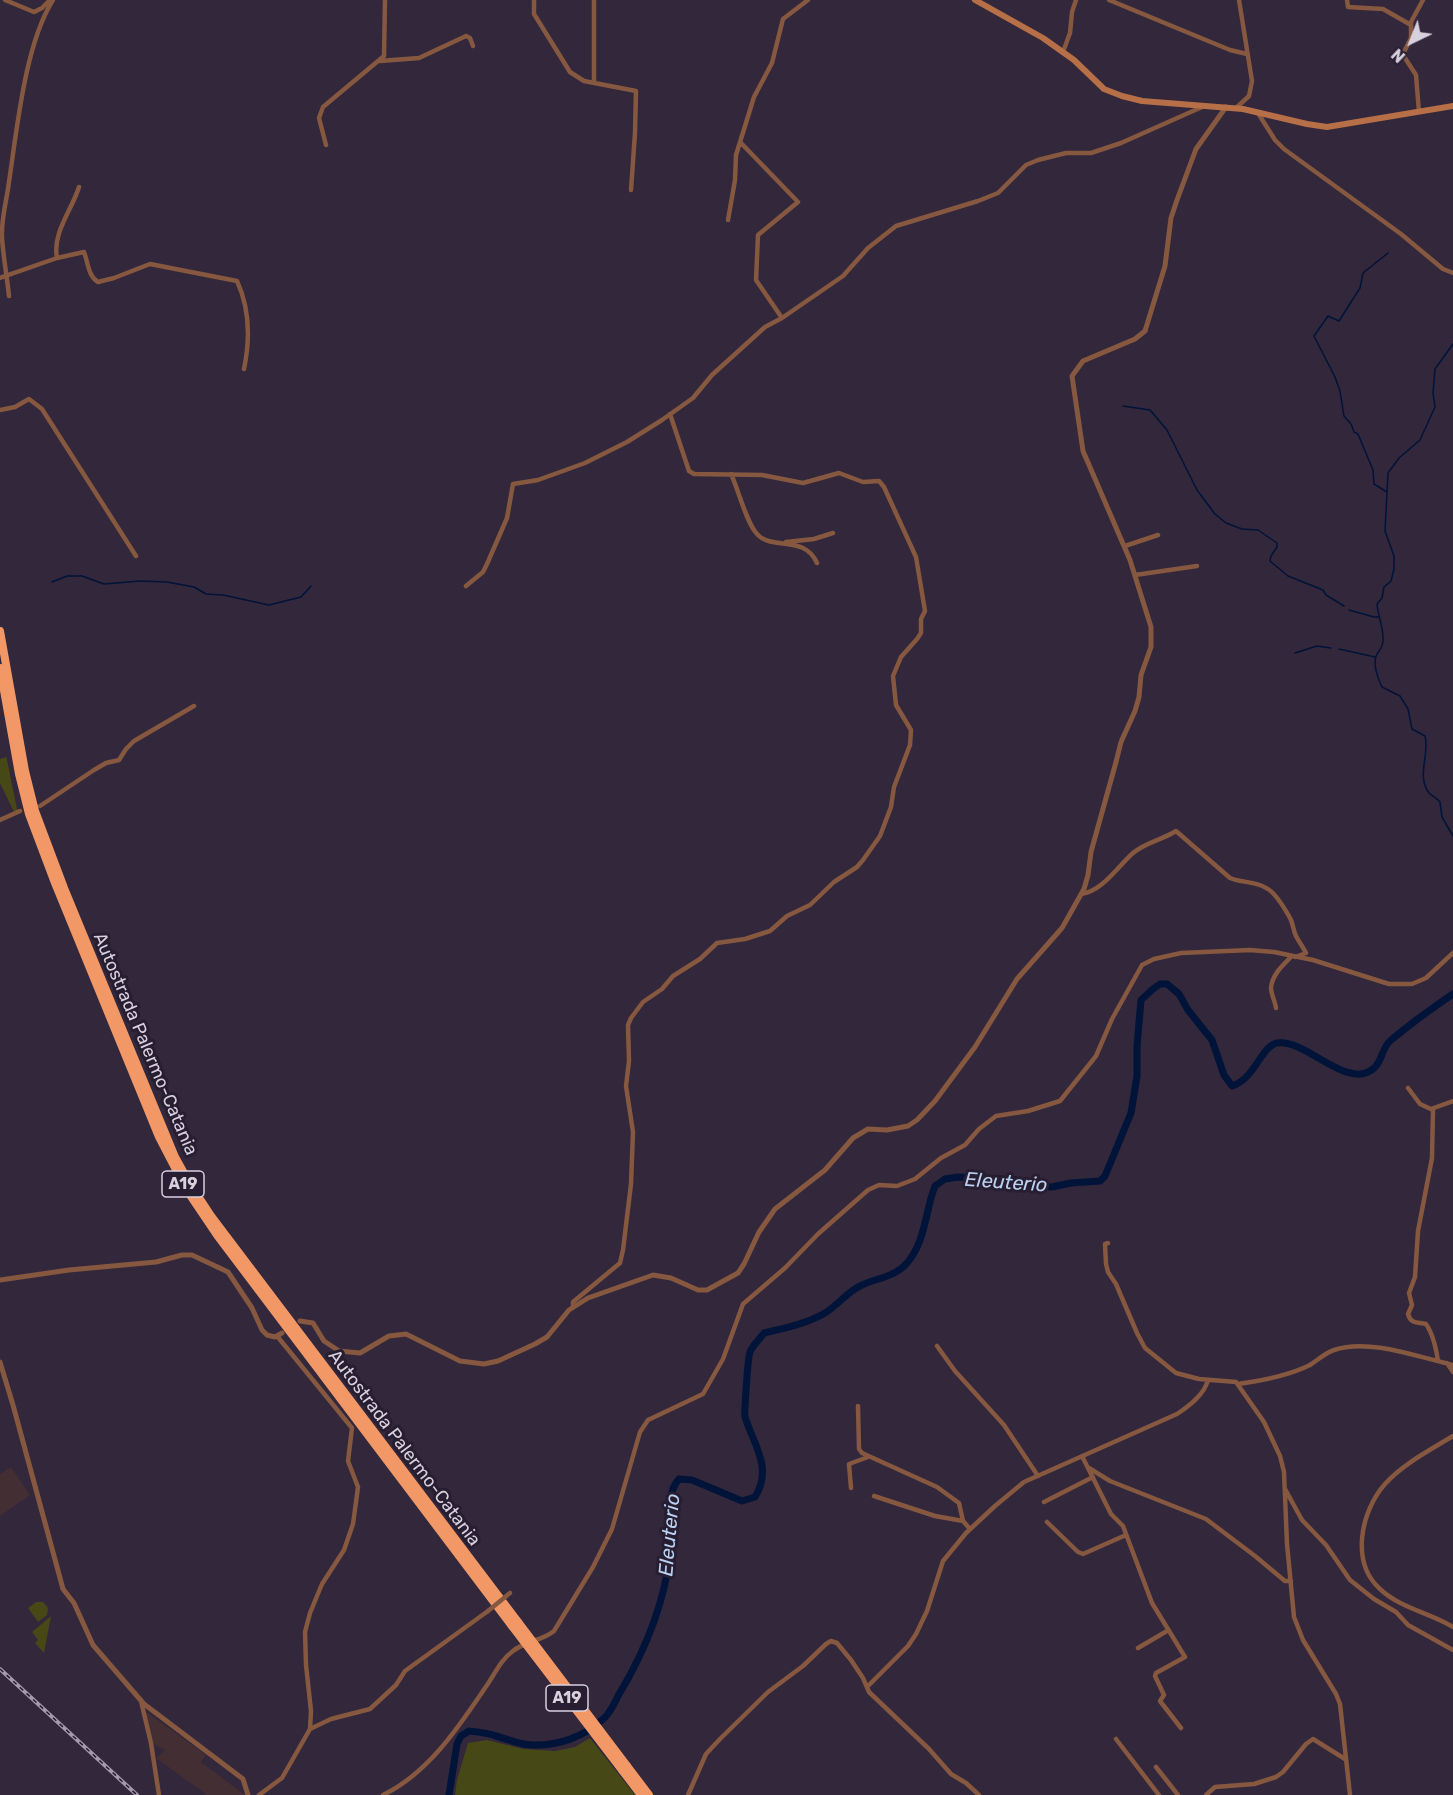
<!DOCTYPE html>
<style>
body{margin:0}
#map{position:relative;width:1453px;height:1795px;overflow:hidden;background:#32273b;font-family:Rubik,sans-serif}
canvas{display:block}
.north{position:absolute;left:1381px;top:12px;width:60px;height:60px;-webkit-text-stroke:4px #281e31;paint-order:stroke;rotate:223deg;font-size:16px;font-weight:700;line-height:24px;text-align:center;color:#d7d1de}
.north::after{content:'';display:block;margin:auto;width:21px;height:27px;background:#d7d1de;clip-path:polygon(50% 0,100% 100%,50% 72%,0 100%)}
</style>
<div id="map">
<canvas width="1453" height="1795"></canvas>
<div class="north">N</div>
</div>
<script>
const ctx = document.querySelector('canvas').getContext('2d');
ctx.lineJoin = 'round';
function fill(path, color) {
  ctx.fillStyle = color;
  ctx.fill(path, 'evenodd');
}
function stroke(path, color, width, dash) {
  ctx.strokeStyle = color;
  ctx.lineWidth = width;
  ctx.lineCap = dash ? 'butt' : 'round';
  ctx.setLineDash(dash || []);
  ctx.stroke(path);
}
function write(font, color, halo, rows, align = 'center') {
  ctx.font = font + ' Rubik,sans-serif';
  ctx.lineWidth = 6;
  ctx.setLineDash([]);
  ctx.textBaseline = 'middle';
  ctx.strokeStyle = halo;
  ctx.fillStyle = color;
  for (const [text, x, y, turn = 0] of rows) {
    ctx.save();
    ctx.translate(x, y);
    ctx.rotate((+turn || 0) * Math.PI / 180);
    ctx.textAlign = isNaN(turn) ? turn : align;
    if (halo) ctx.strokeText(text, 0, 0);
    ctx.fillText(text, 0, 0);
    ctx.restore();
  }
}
fill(new Path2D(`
 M11 1467 30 1495 0 1516V1474Z
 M148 1713 206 1755 201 1762 245 1795H207L156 1758 165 1750 153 1744 146 1714Z`), '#422e33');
fill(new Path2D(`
 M6 755 17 809 20 810 14 812 0 783V759L6 757Z
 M36 1602H43L48 1608 47 1615 38 1622 28 1608Z
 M51 1616 44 1653 35 1643 38 1640 32 1632Z
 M590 1738 635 1795H455L457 1780 468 1743 487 1740 523 1749 555 1751 575 1747Z`), '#464915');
stroke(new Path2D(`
 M1453 344 1435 369 1433 393 1435 407 1420 440 1399 458 1388 473 1385 531 1394 556V569L1391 581 1384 587 1382 598 1377 604C1378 617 1384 628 1383 642 1382 648 1380 650 1377 654 1372 663 1378 679 1382 687L1400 696 1408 709 1412 729 1425 736C1430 754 1416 776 1429 793 1432 796 1437 798 1440 802L1442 817 1453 836
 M1123 406 1150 410 1167 430 1197 490 1215 514 1226 523 1242 529 1258 530 1277 543V547L1271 556 1270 561 1288 576 1323 590 1326 595 1344 606
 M1387 492 1374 484 1373 470 1358 434 1354 432 1351 424 1344 416 1340 391 1335 377 1314 336 1328 316 1339 321 1360 288 1363 273 1388 253
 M52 582 67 576H82L104 584 140 581 167 582 194 587 206 594 223 595 269 605 301 597 311 586
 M1349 610 1374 617H1379
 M1339 649 1375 657
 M1295 653 1317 646 1331 648`), '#001338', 1.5);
stroke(new Path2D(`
 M449 1795 457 1744 461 1736 469 1731C478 1732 488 1733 496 1736 508 1739 519 1745 532 1745 558 1746 584 1737 603 1719 610 1714 614 1704 618 1696 646 1650 666 1600 671 1546 672 1526 664 1495 679 1479L692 1480 742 1501 755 1497C773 1468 754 1445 745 1417 744 1414 748 1356 750 1352 752 1346 760 1339 764 1333 785 1328 806 1324 825 1313 838 1305 848 1291 862 1285 877 1278 895 1277 907 1263 926 1241 925 1211 935 1186L945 1179 958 1177 1016 1180 1033 1186 1052 1187 1071 1183 1100 1181 1105 1176 1131 1113 1137 1076V1046L1141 1000 1153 989 1160 984H1167L1179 994 1188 1010 1212 1040 1224 1075 1232 1086C1255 1079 1261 1046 1277 1043 1304 1038 1344 1087 1370 1071 1382 1065 1381 1049 1390 1041 1410 1024 1431 1009 1453 994`), '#001338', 7);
stroke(new Path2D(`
 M5 0 34 12 42 8 50 0
 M534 0V14L570 72 584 81 636 91 635 133 631 190
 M1109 0 1230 50 1247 54
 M1347 0 1348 7 1383 9 1411 25
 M1063 52 1070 33 1072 12 1076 0
 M380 61 419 58 466 36 470 38 473 46
 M594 83V0
 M1236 108 1249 96 1252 81 1239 0
 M1419 112 1416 75 1405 58 1404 52 1411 38V22L1423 0
 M1258 113 1275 140 1284 149 1401 234 1443 269 1453 273
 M741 143 798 202 758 235 756 280 782 318
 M326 145 319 118 323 107 384 56 385 0
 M728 220 735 180 736 155 754 97 772 63 783 19 808 0
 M57 258C52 233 72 210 79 187
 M0 278 57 258 84 252C88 262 88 276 98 282L114 278 150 264 237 281C250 309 250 340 244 369
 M9 296C7 276 3 256 2 237 1 219 7 199 9 182 17 129 25 44 53 0
 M0 410 15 407 29 399 42 409 136 556
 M731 474C739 491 746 522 757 534 772 551 804 534 817 563
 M786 542 814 539 833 533
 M1125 546 1158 535
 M1135 575 1197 566
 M466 586 483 572 487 564 507 518 513 484 538 480 585 463 627 442 662 420 693 398 712 375 765 327 782 318 843 276 868 248 896 226 978 201 998 193 1026 165 1038 160 1066 153H1091L1121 143 1202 107
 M40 806 94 770 106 763 119 760 126 749 134 741 194 706
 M0 820 20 811
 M1081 894C1102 892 1119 865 1133 853 1146 842 1162 840 1176 831L1230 878C1241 883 1256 881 1266 888 1275 892 1285 909 1290 918 1293 923 1293 930 1296 936 1299 942 1303 947 1306 953L1295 957
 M1276 1008C1275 1001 1271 994 1271 988 1272 975 1282 966 1291 957
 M1408 1088 1420 1104 1433 1110 1432 1158 1418 1231 1415 1277 1409 1293 1412 1305 1408 1314C1411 1324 1416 1322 1426 1324 1433 1334 1436 1348 1438 1361
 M1431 1109 1453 1101
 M1108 1243 1105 1244 1106 1264 1108 1272 1116 1284 1137 1333 1145 1348 1176 1373 1199 1379 1236 1382 1264 1422 1280 1456 1284 1472 1287 1544 1294 1617 1303 1640 1336 1694 1340 1704 1350 1795
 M573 1307V1302L620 1263 623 1250 631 1184 633 1132 626 1086 629 1061 628 1025 631 1018 643 1002 662 989 673 976 700 959 717 943 745 939 770 931 787 916 810 905 834 882 857 867 863 860 880 836 891 807 894 787 910 745 911 730 896 705 893 676 901 657 917 639 921 633V619L925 611 916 557 884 487 879 481 863 482 839 473 803 483 762 475 694 474 689 471 670 414
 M277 1336 352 1428 348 1461 358 1487 353 1524 344 1550 322 1584 310 1613 305 1632 306 1665 311 1711 310 1729
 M937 1346 955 1371 1004 1425 1038 1476
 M1447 1363 1453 1372
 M1238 1384C1260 1381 1290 1375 1310 1365 1318 1360 1325 1353 1334 1350 1369 1338 1418 1357 1453 1365
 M858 1406 859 1449 862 1453 937 1487 959 1503 963 1521 970 1529
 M1453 1436C1430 1450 1403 1464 1385 1484 1361 1511 1350 1562 1380 1589 1400 1608 1430 1613 1453 1627
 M1082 1456 1111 1514 1123 1526 1152 1603 1185 1657 1156 1673 1155 1676 1164 1695 1160 1701 1181 1728
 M1089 1468 1110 1481 1206 1519 1255 1556 1285 1581H1291
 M851 1488 849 1464 868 1457
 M1285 1489 1302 1520 1326 1545 1350 1580 1374 1599 1396 1612 1408 1625 1453 1650
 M874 1496 935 1516 963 1521
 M1044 1502 1093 1477
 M1047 1522 1078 1552 1083 1554 1126 1535
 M1138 1648 1167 1631
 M867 1687 908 1646 916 1634 927 1611 943 1561 966 1533 995 1506 1024 1482 1177 1414C1189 1406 1204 1395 1208 1380
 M141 1701 151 1743 159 1795
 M1116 1739 1159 1795
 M1156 1767 1178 1795
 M259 1795 282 1778 310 1729 331 1719 370 1709 396 1685 405 1671 488 1611
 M383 1795C428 1773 458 1728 485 1688 494 1676 500 1660 513 1651 525 1641 542 1641 554 1631L593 1567 612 1529 640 1432 648 1420 703 1394 723 1359 743 1304 785 1268 818 1234 868 1190 879 1185 897 1186 915 1179 941 1158 965 1145 979 1129 996 1116 1028 1111 1060 1101 1096 1056 1112 1019 1142 965 1154 959 1181 953 1250 950 1274 952 1313 960 1389 984H1412L1426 978 1453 953
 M688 1795 706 1754 720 1739 768 1692 803 1666 826 1644 831 1641 837 1643 851 1660 863 1678 869 1692 929 1749 951 1774 966 1783 979 1795
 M1206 1795 1215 1787 1254 1784 1276 1777 1283 1772 1306 1744 1313 1739 1345 1759`), '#865840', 4.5);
stroke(new Path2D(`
 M0 1280 69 1270 156 1262 182 1255H192L228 1272 252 1308 262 1330 267 1335 275 1337 282 1333
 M300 1321 313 1323 324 1341 339 1351 360 1353 389 1336 406 1334 460 1361 484 1364 498 1361 535 1344 547 1337 569 1310 588 1298 653 1275 671 1278 698 1290H707L738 1273 744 1264 759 1232 775 1209 825 1170 853 1138 868 1129 887 1130 908 1126 917 1120 935 1101 975 1047 1017 979 1062 928 1084 889 1088 875 1091 852 1116 762 1121 742 1135 711 1139 697 1141 675 1151 647V627L1130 560 1083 451 1072 376 1083 361 1135 339 1145 331 1165 266 1171 218 1177 200 1196 149 1226 107
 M0 1362 13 1405 63 1589 74 1603 93 1645 144 1704 243 1779 248 1795`), '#865840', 5);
stroke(new Path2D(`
 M975 0 1043 38 1074 60 1104 89 1122 96 1142 101 1243 109 1307 124 1327 127 1453 106`), '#b76f47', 6);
stroke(new Path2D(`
 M0 631 25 771 35 811 64 888 175 1157 190 1184 211 1216 518 1622
 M0 668 19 774 29 814 55 883 159 1137 186 1189 217 1235 512 1626
 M627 1766 649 1795
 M622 1770 641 1795`), '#f29867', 8);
const rail = new Path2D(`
 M0 1669 137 1795`);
stroke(rail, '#a39bab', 4);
stroke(rail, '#281e31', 1.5, [4.5]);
stroke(new Path2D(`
 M488 1611 510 1593`), '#865840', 4.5);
stroke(new Path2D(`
 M518 1622 627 1766
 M512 1626 622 1770`), '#f29867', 8);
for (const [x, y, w] of [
 [183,1184,42],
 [567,1698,42]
]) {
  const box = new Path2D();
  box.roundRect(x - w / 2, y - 13, w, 26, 4.5);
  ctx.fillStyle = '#281e31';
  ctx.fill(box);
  stroke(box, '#d7d1de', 1.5);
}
write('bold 16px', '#d7d1de', null, [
 ["A19",183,1184],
 ["A19",567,1698]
]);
write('18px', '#d7d1de', '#281e31', [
 ["Autostrada Palermo-Catania",145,1044,67],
 ["Autostrada Palermo-Catania",404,1448,53]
]);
write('italic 20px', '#bbd1f1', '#281e31', [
 ["Eleuterio",1006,1183,4],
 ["Eleuterio",670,1535,-85]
]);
</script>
